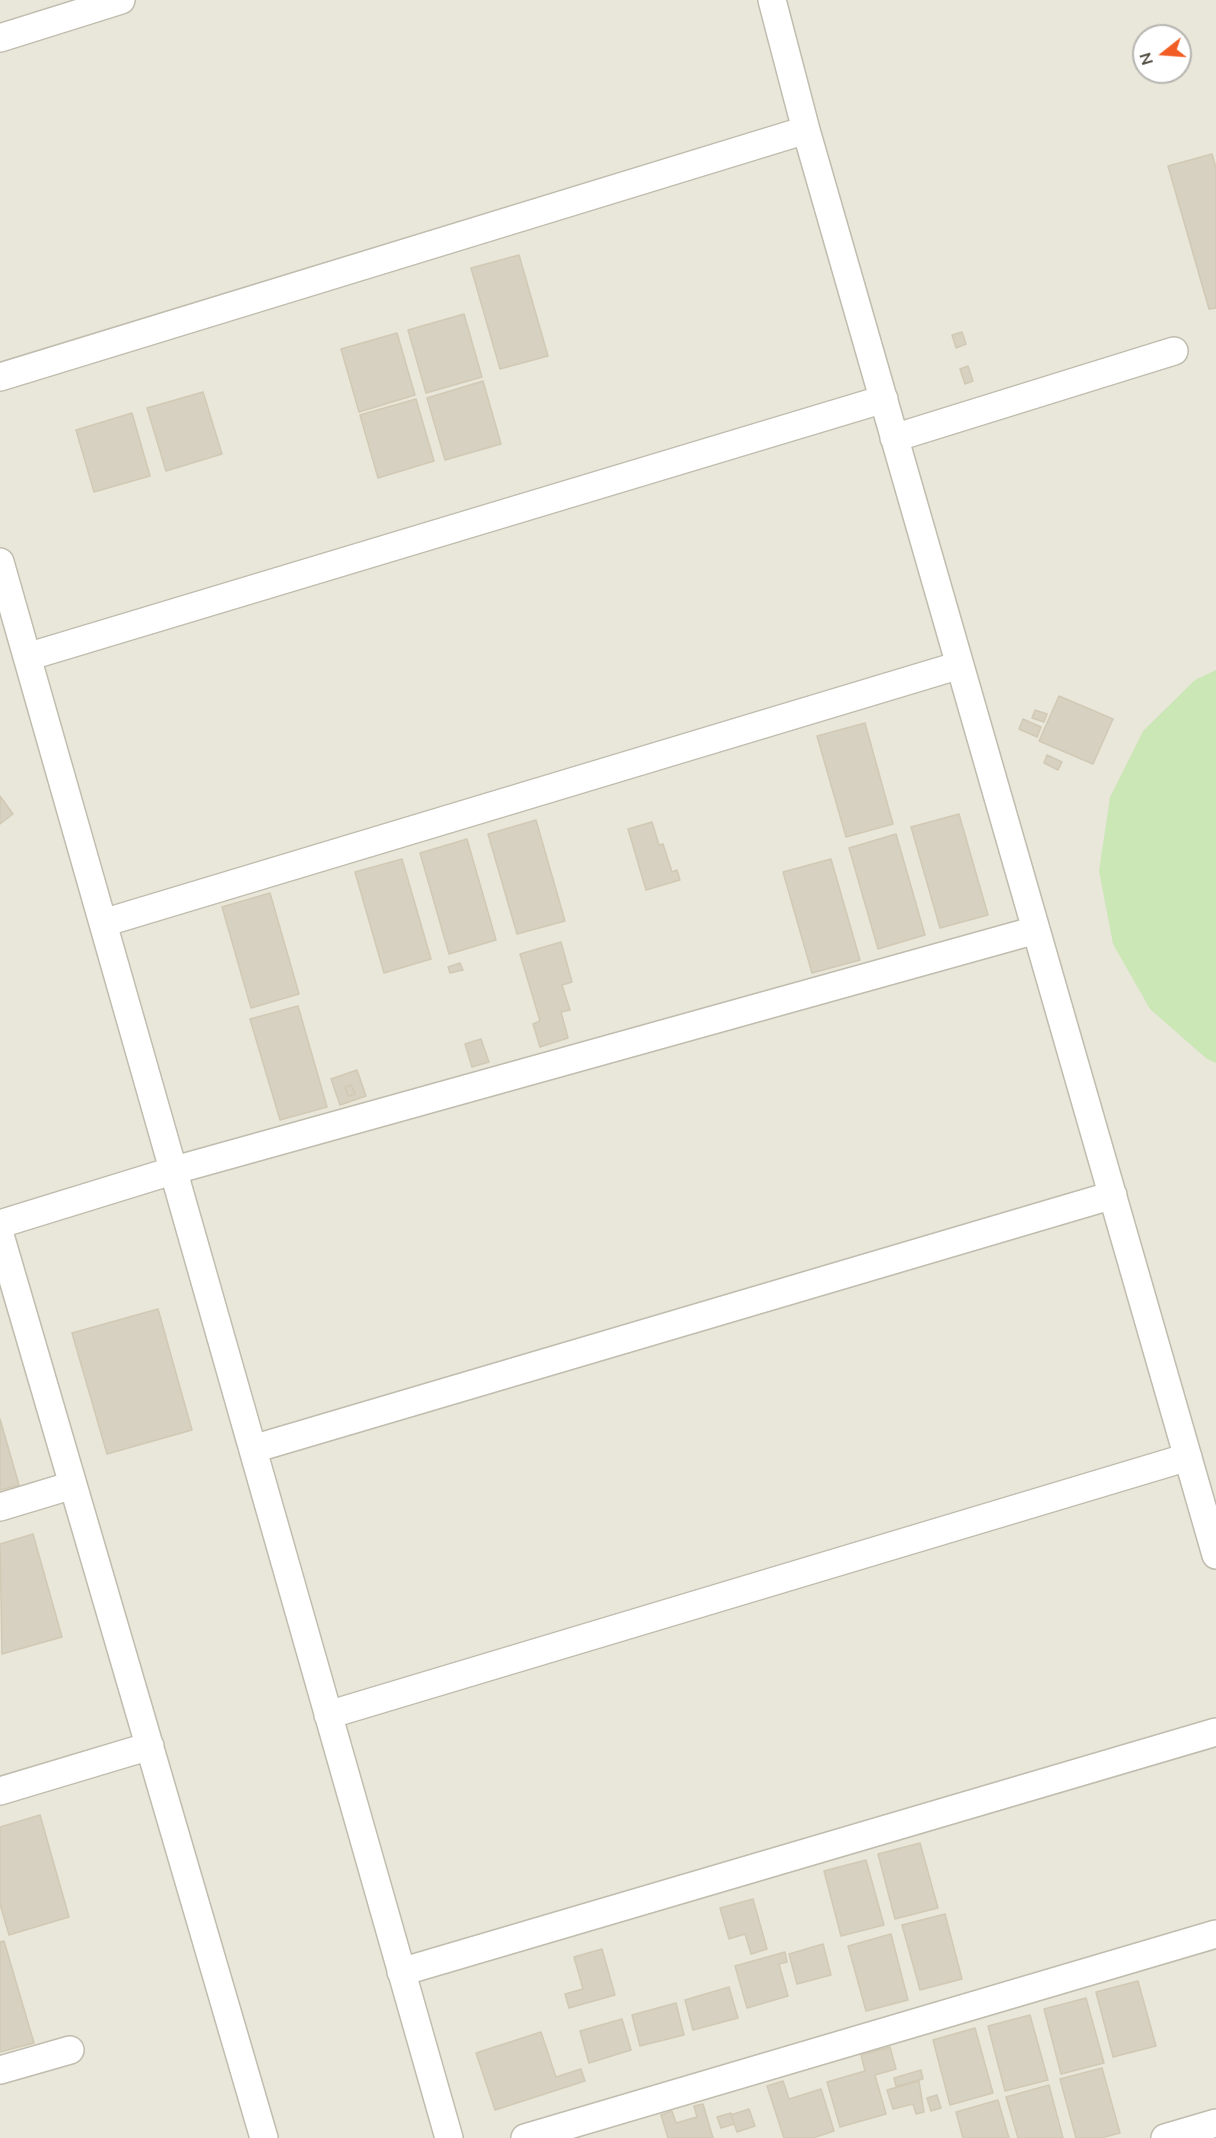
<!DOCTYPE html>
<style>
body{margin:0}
#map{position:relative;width:1216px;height:2138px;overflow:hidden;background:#f5f3eb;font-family:"Nunito Sans",sans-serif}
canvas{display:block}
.north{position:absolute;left:1132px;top:24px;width:60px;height:60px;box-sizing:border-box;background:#fff;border:2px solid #b6b5b0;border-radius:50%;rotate:253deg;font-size:16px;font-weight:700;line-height:24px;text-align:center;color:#494539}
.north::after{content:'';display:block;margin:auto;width:21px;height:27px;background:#f25d25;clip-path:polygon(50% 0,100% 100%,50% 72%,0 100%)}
</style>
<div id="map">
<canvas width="1216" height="2138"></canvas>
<div class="north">N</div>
</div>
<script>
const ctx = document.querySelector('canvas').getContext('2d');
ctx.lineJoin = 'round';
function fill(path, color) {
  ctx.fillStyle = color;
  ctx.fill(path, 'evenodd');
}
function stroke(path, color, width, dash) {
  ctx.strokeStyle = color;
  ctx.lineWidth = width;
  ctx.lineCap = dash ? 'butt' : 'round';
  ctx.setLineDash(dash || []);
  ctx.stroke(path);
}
fill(new Path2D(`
 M0 0H1216V2138H0ZM1144 36H1180V72H1144Z`), '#e9e6da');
fill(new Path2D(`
 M1216 670V1063L1207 1059 1150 1009 1113 944 1099 871 1110 797 1143 731 1195 680Z`), '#cbe7b6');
const building = new Path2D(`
 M1212 154 1216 168V308L1209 309 1168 166Z
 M519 255 548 356 500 369 471 268Z
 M464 314 482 377 426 393 408 330Z
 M962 332 966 344 956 348 952 335Z
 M397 333 415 395 359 412 341 349Z
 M968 366 973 381 965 384 960 369Z
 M483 381 501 444 445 460 427 398Z
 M203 392 222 454 166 471 147 408Z
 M416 399 434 461 378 478 360 415Z
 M132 413 150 476 94 492 76 430Z
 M1059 696 1113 719 1093 764 1039 741Z
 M1035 710 1047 714 1044 722 1032 718Z
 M1023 719 1041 727 1037 737 1019 729Z
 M865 723 893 824 846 837 817 736Z
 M1047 755 1062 762 1058 770 1044 763Z
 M0 796 13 814 0 824Z
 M959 814 988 915 940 928 911 827Z
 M536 820 565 921 517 934 488 834Z
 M652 822 659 845 663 844 672 872 677 870 680 880 646 890 628 829Z
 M896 834 925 935 878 949 849 848Z
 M467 839 496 940 449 954 420 853Z
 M402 859 431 959 384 973 355 872Z
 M831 859 860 960 812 973 783 872Z
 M270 893 299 994 251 1008 222 907Z
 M561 942 572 982 562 985 570 1010 561 1012 568 1038 540 1047 533 1024 540 1021 520 954Z
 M460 963 463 970 450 973 448 967Z
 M298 1006 327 1107 280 1120 250 1019Z
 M481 1039 489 1062 472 1067 465 1044Z
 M357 1070 366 1096 340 1105 331 1079ZM351 1085 355 1094 348 1096 345 1087Z
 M351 1085 355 1094 348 1096 345 1087Z
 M158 1309 192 1430 107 1454 72 1333Z
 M0 1419 19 1485 0 1490Z
 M33 1534 62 1637 2 1654 0 1544Z
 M40 1815 69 1917 9 1935 0 1904V1827Z
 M920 1843 938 1908 895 1919 878 1854Z
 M866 1860 884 1925 841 1936 824 1871Z
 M753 1899 767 1949 751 1954 745 1934 729 1939 720 1908Z
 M945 1914 962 1979 920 1990 902 1925Z
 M891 1934 908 2000 866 2011 848 1946Z
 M4 1941 34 2043 0 2052V1942Z
 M823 1944 831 1975 797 1984 789 1954Z
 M602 1949 615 1995 569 2008 565 1994 583 1989 574 1957Z
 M785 1952 787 1962 779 1964 788 1996 747 2008 735 1966Z
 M1138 1981 1156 2046 1113 2057 1096 1992Z
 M729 1987 738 2018 693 2030 685 2000Z
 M1086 1998 1104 2063 1061 2074 1044 2009Z
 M676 2003 684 2035 640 2046 632 2015Z
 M1030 2015 1048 2080 1005 2091 988 2026Z
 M622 2019 631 2050 589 2063 580 2031Z
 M975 2028 993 2093 950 2105 933 2040Z
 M541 2032 556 2077 581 2069 585 2081 495 2110 476 2053Z
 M890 2047 896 2069 875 2075 886 2114 840 2127 827 2082 865 2071 861 2055Z
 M1102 2068 1120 2133 1101 2138H1076L1060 2079Z
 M921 2070 923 2079 896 2086 894 2078Z
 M783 2081 789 2099 821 2089 834 2131 813 2138H784L767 2086Z
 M919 2081 924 2112 916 2114 913 2104 893 2109 887 2090Z
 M1049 2085 1063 2138H1018L1006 2097Z
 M937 2095 941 2108 931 2111 927 2098Z
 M998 2100 1009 2138H963L956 2112Z
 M703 2104 713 2138H668L661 2115 672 2111 676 2123 697 2117 694 2106Z
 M749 2109 755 2126 737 2132 731 2115Z
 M731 2113 734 2124 721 2128 717 2117Z`);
fill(building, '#d6d1c1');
stroke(building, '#d1c9b4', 1.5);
const minor = new Path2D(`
 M772 0 806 130 1216 1555
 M0 38 121 0
 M0 377 806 130
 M894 438 1174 351
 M0 562 449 2138
 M27 657 884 399
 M103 923 960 665
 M0 1224 175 1170 1036 930
 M0 1235 264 2138
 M253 1449 1113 1195
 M0 1507 73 1485
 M328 1715 1188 1457
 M0 1791 150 1746
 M401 1972 1216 1732
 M0 2070 70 2050
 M525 2138 1216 1934
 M1165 2138 1216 2123`);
stroke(minor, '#c0bcae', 30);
stroke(minor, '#fff', 27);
</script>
